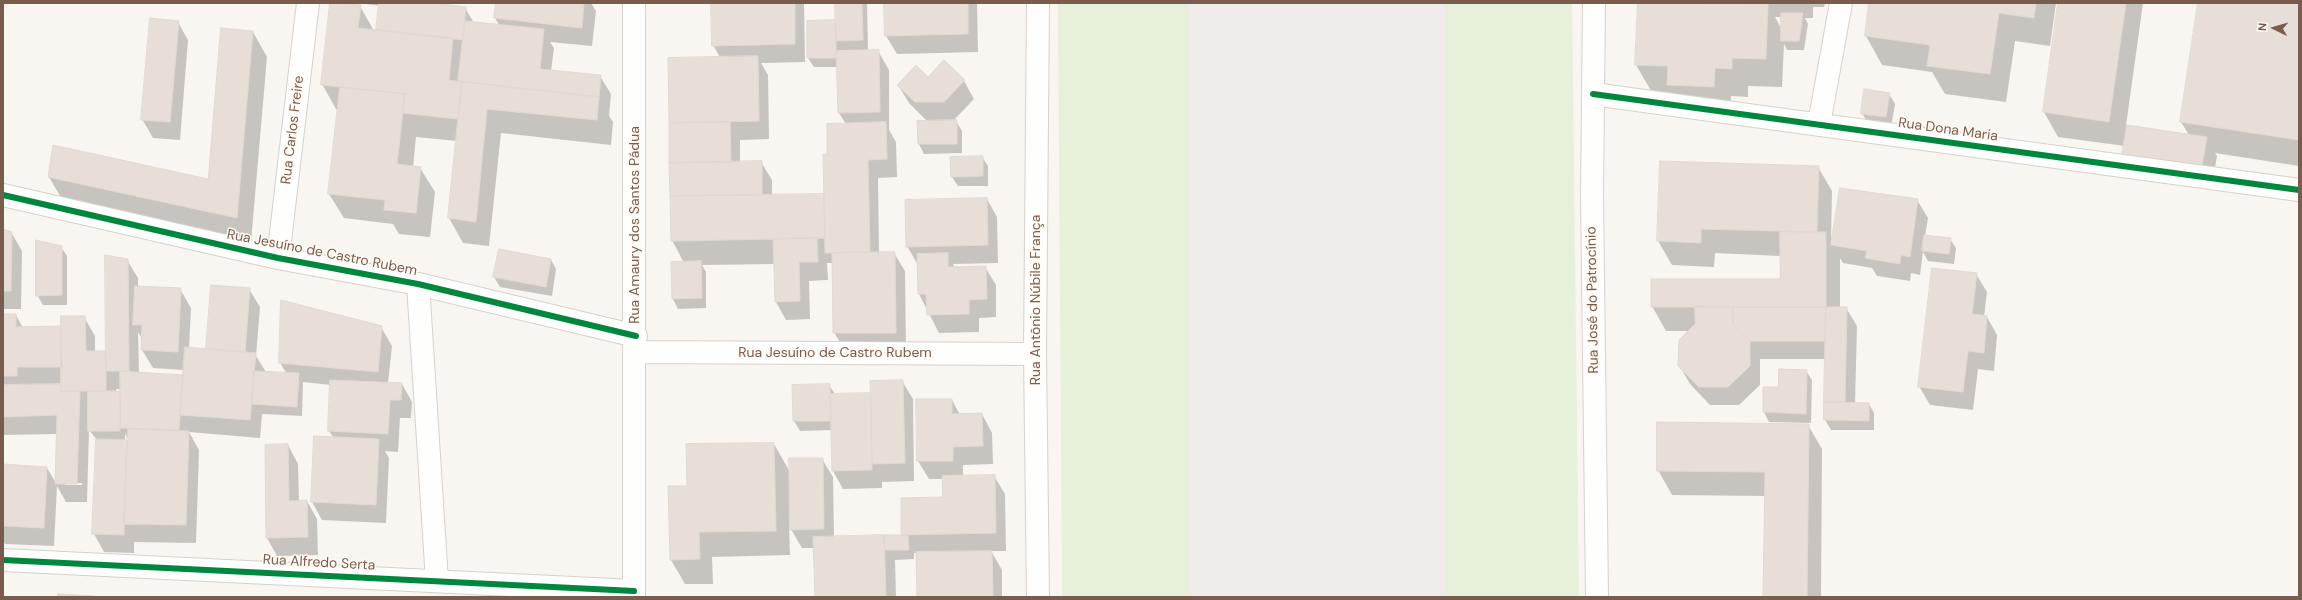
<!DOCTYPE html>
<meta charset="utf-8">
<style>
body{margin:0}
#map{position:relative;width:2302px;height:600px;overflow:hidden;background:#f9f5f0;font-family:"DM Sans",sans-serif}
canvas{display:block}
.frame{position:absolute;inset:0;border:4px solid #7a5c4d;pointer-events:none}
.north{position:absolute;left:2254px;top:8px;width:40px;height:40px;-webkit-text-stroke:3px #fffaf3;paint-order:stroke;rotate:275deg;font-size:11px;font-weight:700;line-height:16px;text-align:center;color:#7a5c4d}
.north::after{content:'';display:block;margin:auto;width:14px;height:18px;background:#7a5c4d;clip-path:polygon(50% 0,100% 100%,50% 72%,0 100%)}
</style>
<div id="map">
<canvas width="2302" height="600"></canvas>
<div class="frame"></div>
<div class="north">N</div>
</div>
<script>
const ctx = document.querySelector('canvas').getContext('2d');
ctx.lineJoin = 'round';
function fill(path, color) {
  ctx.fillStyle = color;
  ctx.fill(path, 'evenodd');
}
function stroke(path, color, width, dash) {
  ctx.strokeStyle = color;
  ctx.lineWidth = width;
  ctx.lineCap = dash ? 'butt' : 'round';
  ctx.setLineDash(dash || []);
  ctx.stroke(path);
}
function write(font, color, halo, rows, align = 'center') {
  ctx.font = font + ' "DM Sans",sans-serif';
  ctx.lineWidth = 3;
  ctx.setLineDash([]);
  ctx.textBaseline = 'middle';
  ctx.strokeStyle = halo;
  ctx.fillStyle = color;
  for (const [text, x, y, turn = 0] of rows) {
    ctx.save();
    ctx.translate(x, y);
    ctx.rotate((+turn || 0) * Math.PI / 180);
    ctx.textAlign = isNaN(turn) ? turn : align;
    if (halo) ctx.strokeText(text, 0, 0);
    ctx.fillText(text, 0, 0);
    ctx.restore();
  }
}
fill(new Path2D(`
 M1058 3H1255L1256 597H1062Z
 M1383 3H1572L1579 597H1383Z`), '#e7f0db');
fill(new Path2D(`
 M331 3 360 6 374 31H378L380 6 359 3H447L446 6 465 8 474 23 499 25 495 18 497 3H591L596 11 592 46 550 42 554 48 551 71 600 76 611 94 609 116 613 122 611 145 501 133 489 246 463 243 449 218 457 141 416 137 413 167 420 168 435 192 430 237 399 234 393 224 344 218 329 194 339 109H336L322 84Z
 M712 3H804L805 62 761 63 768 75 769 139 740 140V163L761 162 772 180V196L825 195 828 156 846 124 839 113 838 67H814L808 58 837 21 836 3H867L868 50H841V52L878 51 889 70V130L896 142 897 177 878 178 879 253H894L905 271 906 351H845L834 332 832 263H827L828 280 809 281 810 319 786 320 776 302 775 264 702 265 706 272V308L678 309 673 299 684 263 672 240 669 59 720 57 713 45Z
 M885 3H977L978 52 897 54 886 36Z
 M1639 3H1825L1824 7H1813V18H1805L1808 24 1804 50H1787L1784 44 1782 87 1748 86V97L1731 96 1730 116 1653 94 1636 65ZM1775 17H1782V30Z
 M1870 3H2056L2050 46 2015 41 2006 102 1945 94 1932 72 1882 65 1866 36Z
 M2059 3H2143L2126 126 2189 135 2181 122 2199 3H2299V166L2215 153 2217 156 2212 184 2125 146 2058 137 2044 112Z
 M178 22 188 40 180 140 153 138 142 119Z
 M253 32 267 57 251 242 63 201 49 177 209 180Z
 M928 78 964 81 974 99 953 121H956L962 131V153L924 154 919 144 918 122H928L909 103 898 85Z
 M1889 94 1895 104 1891 127 1868 123 1862 113Z
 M982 157 988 166V186H958L952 177Z
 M1818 167 1832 191 1831 242 1832 245 1917 200 1928 218 1925 236 1950 239 1956 248 1954 264 1928 261 1923 252 1920 275 1911 273 1910 281 1877 276 1872 268 1843 263 1840 258V308H1846L1857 326 1855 404H1869L1874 413V430H1831L1825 420 1826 359H1760V385L1739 405H1710L1690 384 1679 365 1690 331H1666L1652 306 1781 280V256L1715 253 1714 267 1672 265 1658 241Z
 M987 199 997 217 998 263 953 264 955 268 985 267 996 285V317L979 318V332L939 333 919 294 918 265 907 246Z
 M3 230 11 232 22 251 21 309H3Z
 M61 247 67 256V305H43L37 295Z
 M127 260 138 278V287L180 289 191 308 189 349 207 350 249 289 260 307 256 356 266 372 287 374 280 363 381 327 392 346 388 383 402 384 412 402 411 418H400L398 452 385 451 389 458 386 523 322 520 312 502 334 438 329 431 331 385 303 382 302 416 262 414 260 438 189 432 199 450 196 543 134 542V553L104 552 94 534 97 440 89 430 87 502H66L57 486 54 546 5 544 3 540V465L47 468 56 483 57 434 3 435V315H16L23 328 62 327 84 317 95 336V352H107ZM138 332 143 340 142 350 153 368 184 370V376L139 373ZM254 366 255 368V376ZM116 389H121V394L120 392H116ZM125 434 128 439V441H125ZM65 483H82V485H65Z
 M551 260 556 269 552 296 500 287 494 277Z
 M1976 274 1987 292 1984 317H1987L1997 335 1994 371 1978 369 1973 410 1930 405 1919 386Z
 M1806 371 1812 380 1811 423 1769 422 1764 412 1779 388Z
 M902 381 913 399 914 481 882 482V488L843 489 833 471 832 430 800 431 794 421 793 385H829L835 394H872Z
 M917 400H952L960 415 982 414 992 433 993 464 963 465V476H994L1005 494 1006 551H991L1002 570V597H918L917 553H914V559L895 560 896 597H816L815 548H802L789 526 790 555 712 557 713 584H685L671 560 688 487 774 444 790 472 822 459 833 477 834 537 902 536V499L944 498 943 479H929L918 461Z
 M1808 425 1822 449 1821 597H1764L1765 496 1672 495 1658 470Z
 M288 445 298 464 299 501H307L317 519 318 555 277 556 267 538 266 446Z`), '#0003');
stroke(new Path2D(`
 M1317 3 1318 597`), '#f0ecec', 256);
const building = new Path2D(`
 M330 3 361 5 358 28 453 38 449 80 462 82 458 119 402 113 405 94 321 85Z
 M379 3H432L466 7 463 40 376 30Z
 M496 3H584L582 28 494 18Z
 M711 3H795V44L712 46Z
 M835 3H862L863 40 836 41Z
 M884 3H968V34L885 36Z
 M1638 3 1768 4 1766 59 1732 58V69L1715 68 1714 87 1667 85 1668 66 1635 65Z
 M1869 3H2036L2034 18 1999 13 1990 74 1927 66 1930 45 1865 36Z
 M2058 3H2126L2109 122 2043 112Z
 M2198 3H2299V140L2180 122Z
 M1781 13H1803L1799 41H1781Z
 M150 18 179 21 170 122 141 120Z
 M836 20V58H807V21Z
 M465 21 544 29 540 69 601 75 599 97 458 81Z
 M221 28 253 31 237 218 48 177 53 145 208 179Z
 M879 50 880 112 838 113 836 51Z
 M758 56 759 121 669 123 668 58Z
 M944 60 965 80 944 102H915L897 85 916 65 928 77Z
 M462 82 599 97 597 120 487 109 476 222 448 218Z
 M340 87 405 94 397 164 421 167 416 213 384 210 385 200 328 194Z
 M1864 89 1890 93 1886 117 1861 114Z
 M957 120V144H918L917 121Z
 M730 122 731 162 669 163V123Z
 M886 122 887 159 868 160 870 252 825 253 823 154 827 155V124Z
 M2127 125 2207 137 2202 166 2122 155Z
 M983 156V176L951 177 950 157Z
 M762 161V195L670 196 669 163Z
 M1660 161 1819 166 1817 232 1701 229V243L1657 241Z
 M1840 188 1918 199 1910 257 1901 255 1900 264 1865 258 1867 251 1831 245Z
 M824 194 825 238 671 241 670 196Z
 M987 198 988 245 906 247 905 200Z
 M3 229 12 232 11 291H3Z
 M1780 232H1826V307H1651V279H1780Z
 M1924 235 1951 238 1949 254 1922 251Z
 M817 238 818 262H799L800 301 775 302 773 239Z
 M36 240 62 246V295L36 296Z
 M499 249 551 259 546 287 493 277Z
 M895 252 896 333H833L832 253Z
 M948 253V267L986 266 987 299 969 300V314L927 315 926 294H918L917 254Z
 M105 255 128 259 129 371H106Z
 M701 261 702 298 672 299 671 262Z
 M1932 268 1977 273 1972 314 1987 316 1984 353 1968 351 1963 392 1918 387Z
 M211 285 250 288 245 352 206 349Z
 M135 286 181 288 178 352 141 350 142 325H133Z
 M281 300 382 326 378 372 279 363Z
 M1695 306 1733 307V324L1750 341V366L1728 387H1699L1678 366 1679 340 1695 324Z
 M1733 307H1826L1825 341H1750L1733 324Z
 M1826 307H1847L1845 402H1824Z
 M3 314H16V327L61 326 62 367H17V376H3Z
 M61 316H85L86 351H106V391H61Z
 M185 347 256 353 250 420 180 415Z
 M1779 369 1807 370 1806 414 1763 412V387H1778Z
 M120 371 183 375 179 430 121 428Z
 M254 371 299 373 297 407 252 404Z
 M330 380 402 383 401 400H390L388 434 328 431Z
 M903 380 905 463 872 464 870 381Z
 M61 384V391H80L77 484H55L57 415 3 417V385Z
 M830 384 831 421H793L792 385Z
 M88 391H120V431H88Z
 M871 393 872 470 832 471 830 394Z
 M916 399H952V414L982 413 983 446 953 447V461H917Z
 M1824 402 1869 403V421L1824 420Z
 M1657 422 1809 424 1807 597H1763L1765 472 1657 471Z
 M128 429 189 431 186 525 124 524Z
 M314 436 379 439 376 505 311 502Z
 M96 439 127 440 124 535 92 534Z
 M774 443 776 531 699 532 700 559 670 560 668 486H687L686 444Z
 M288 444 289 501 307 500 308 537 266 538 265 445Z
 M789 458H823L824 529 790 530Z
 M3 464 47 467 44 528 3 526Z
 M995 475 996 533 901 535V498L943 497 942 476Z
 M884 535H908L909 550H885Z
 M884 535 886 597H815L813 537Z
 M992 551 993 597H917L916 552Z
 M58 594 95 596V597H58Z`);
fill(building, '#e6ded7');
stroke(building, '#e2d8d2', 1);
const minor = new Path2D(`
 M634 3V597
 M1038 3 1035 354 1038 597
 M1594 3 1592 195 1597 597
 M1593 94 2299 190
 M1819 124 1841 3
 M3 195 278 258 418 284 636 336
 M278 258 308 3
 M418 284 437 581
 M636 352 1035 354
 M3 560 634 591`);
stroke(minor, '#d7d1cb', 24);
stroke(minor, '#fefefd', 22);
stroke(new Path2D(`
 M1593 94 2299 190
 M3 195 278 258 418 284 636 336
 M3 560 634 591`), '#00873e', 6);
write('14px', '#7a5c4d', '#fffaf3', [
 ["Rua Carlos Freire",293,130,-83],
 ["Rua Dona Maria",1948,130,8],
 ["Rua Amaury dos Santos Pádua",635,225,-90],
 ["Rua Jesuíno de Castro Rubem",322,253,11],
 ["Rua Antônio Núbile França",1036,300,-90],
 ["Rua José do Patrocínio",1593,300,-91],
 ["Rua Jesuíno de Castro Rubem",835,353],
 ["Rua Alfredo Serta",319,563,3]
]);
</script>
